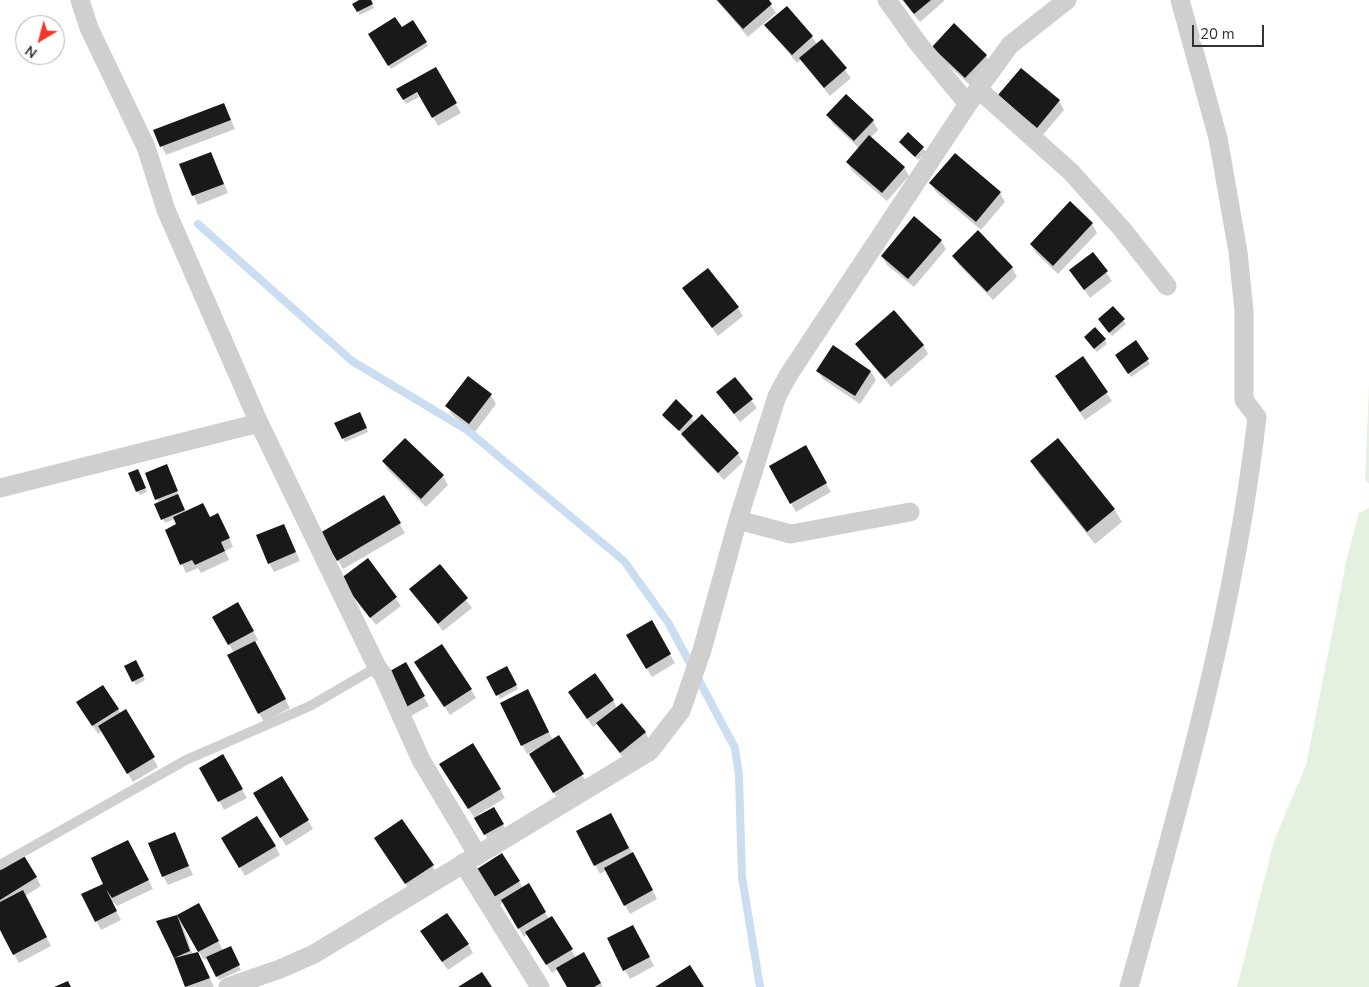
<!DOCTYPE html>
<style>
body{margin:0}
#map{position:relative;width:1369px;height:987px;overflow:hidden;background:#fff;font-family:"Nunito Sans",sans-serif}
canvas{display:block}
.north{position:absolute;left:15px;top:15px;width:50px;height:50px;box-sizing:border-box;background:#fff;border:1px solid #adadad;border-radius:50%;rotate:217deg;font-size:14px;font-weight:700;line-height:20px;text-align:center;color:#323232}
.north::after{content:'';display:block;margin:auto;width:18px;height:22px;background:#f63428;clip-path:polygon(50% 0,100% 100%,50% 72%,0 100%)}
.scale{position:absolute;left:1192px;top:25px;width:72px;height:22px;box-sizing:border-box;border:2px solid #323232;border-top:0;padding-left:6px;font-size:15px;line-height:18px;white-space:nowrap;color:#323232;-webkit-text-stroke:4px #fff;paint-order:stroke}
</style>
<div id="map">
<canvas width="1369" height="987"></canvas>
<div class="north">N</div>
<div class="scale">20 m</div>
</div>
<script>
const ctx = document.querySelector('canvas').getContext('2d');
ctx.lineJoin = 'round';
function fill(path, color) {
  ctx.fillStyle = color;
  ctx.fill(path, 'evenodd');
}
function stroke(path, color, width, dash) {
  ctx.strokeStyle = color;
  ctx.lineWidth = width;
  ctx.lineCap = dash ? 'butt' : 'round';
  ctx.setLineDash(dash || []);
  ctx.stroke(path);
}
fill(new Path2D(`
 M1369 385V484L1365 480Z
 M1369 508V987H1237L1274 841 1306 765 1347 557 1359 513Z`), '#e6f0e0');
fill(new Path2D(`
 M362 0H369L374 8 360 15 354 4Z
 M716 0H767L776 13 748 37Z
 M902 0H944V1L920 22Z
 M413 21 428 46 391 69 369 35 401 28Z
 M766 26 812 37 817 44 821 40 851 78 830 96 801 60 797 63Z
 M933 47 986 56 991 64 971 86 938 56Z
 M435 68 461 113 438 126 413 81Z
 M411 83 419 97 406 104 398 90Z
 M1059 101 1064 110 1042 136 1004 104Z
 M224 104 235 129 166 155 155 131Z
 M828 115 873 121 878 130 870 138 904 167 909 176 887 201 852 171 847 162 859 148 833 124Z
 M908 134 926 152 918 160 900 142Z
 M211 153 228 193 198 205 181 165Z
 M931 183 1000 193 1005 202 981 230 936 192Z
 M1092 224 1097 233 1058 274 1036 253 1031 244Z
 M978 232 1012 268 1017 277 993 300 958 264 953 256Z
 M941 241 946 249 914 287 887 265 882 256Z
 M1093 254 1112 281 1090 298 1071 270Z
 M683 289 738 308 743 316 718 336Z
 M1113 308 1126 324 1112 336 1099 320Z
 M1105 340 1107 344 1097 352 1088 341Z
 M1135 342 1150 364 1131 377 1119 359Z
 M856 344 923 345 928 354 891 387Z
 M1083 358 1112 401 1085 420 1061 385Z
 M818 371 871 372 876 380 860 404 823 379Z
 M735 378 757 408 740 422 718 392Z
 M491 395 496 404 475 432 452 415 447 406Z
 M676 401 695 422 738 454 743 462 724 480 688 443 682 433 665 419 663 415Z
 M362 417 368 432 345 442 343 438Z
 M805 447 831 492 796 512 770 466Z
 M383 461 443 476 448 485 426 507 388 470Z
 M1031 461 1114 509 1122 522 1095 544 1039 474Z
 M167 466 185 512 223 523 233 547 225 551 229 560 201 573 198 568 186 573 166 530 178 525 175 519 165 523 156 505 159 503 146 474Z
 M140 474 147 492 140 495 137 491Z
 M384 497 405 533 343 569 322 534Z
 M284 525 300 561 274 572 269 563Z
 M367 560 401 606 376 625 347 587Z
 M440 566 472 608 443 631 411 590Z
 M238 604 258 640 254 642 290 708 264 722 228 656 234 653 214 618Z
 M651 622 675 663 652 677 627 636Z
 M135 662 145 680 136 685 126 666Z
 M405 663 429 706 409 717 385 675Z
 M506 668 518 689 500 699 488 678Z
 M421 671 471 689 476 698 450 715Z
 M533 699 553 740 588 783 559 801 535 763 534 750 527 754 522 745Z
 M613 700 617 708 645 732 650 741 625 760 597 724 593 727 575 701Z
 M118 709 121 714 126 711 158 767 133 782 102 731 98 734 83 711Z
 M223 756 247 798 224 810 201 768Z
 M446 773 500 789 505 798 479 814 480 816 494 808 505 828 487 838Z
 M281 777 313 829 286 846 254 794Z
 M616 823 657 899 630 914 606 870 600 874 595 865Z
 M175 834 193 875 168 885 163 876Z
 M223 838 275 846 280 855 245 876Z
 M381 847 432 865 437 874 411 892Z
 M133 850 153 889 117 906 110 899 121 920 101 930 96 921 105 885Z
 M502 854 523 888 529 885 549 919 552 917 576 958 584 954 603 987H568L558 969 552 973 528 934 524 937 503 902 500 905 483 878Z
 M0 870 36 877 41 886 25 896 51 946 19 963 0 929Z
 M198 905 223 950 232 951 241 970 219 980 208 958 204 960 182 924 193 955 202 962 214 987H186L158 922 178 916Z
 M638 935 654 966 630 979 608 939Z
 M427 940 468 944 473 953 448 970Z`), '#0003');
stroke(new Path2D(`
 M198 224 352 361 467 430 624 561 669 624 735 748 739 776 742 877 760 987`), '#cbddf1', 8);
fill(new Path2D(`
 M359 0H371L373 4 357 12 352 4Z
 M717 0H769L772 4 743 29Z
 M903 0H931L914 14Z
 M787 6 813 36 792 55 764 25Z
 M395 17 402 27 413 20 427 42 388 66 368 34Z
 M954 23 987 55 965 78 932 47Z
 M822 39 847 68 824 88 799 58Z
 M436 67 457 103 432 118 417 92 403 100 396 89Z
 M1021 68 1060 100 1037 128 998 95Z
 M846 94 874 120 854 141 826 115Z
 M224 103 231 120 160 147 153 130Z
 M908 132 924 147 915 157 899 142Z
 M869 135 905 167 882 193 846 162Z
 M211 152 224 184 192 196 179 164Z
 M955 153 1001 192 976 222 929 183Z
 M1070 201 1093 223 1053 266 1030 244Z
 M914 216 942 240 908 279 881 256Z
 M978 230 1013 267 987 292 952 256Z
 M1093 252 1108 271 1084 290 1069 270Z
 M708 268 739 307 712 328 682 288Z
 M1113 306 1125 319 1109 333 1098 319Z
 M894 310 924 345 885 379 855 344Z
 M1095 327 1106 339 1094 349 1084 337Z
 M1136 340 1149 359 1128 374 1115 355Z
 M833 345 871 371 855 396 816 371Z
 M1083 356 1108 392 1080 412 1055 376Z
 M468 376 492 394 469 424 445 406Z
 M735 377 753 399 734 414 716 392Z
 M676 399 693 416 679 431 662 415Z
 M360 412 367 428 342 439 334 423Z
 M702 414 739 453 718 473 681 434Z
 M405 438 444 475 421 499 382 461Z
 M1058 438 1115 509 1087 532 1030 461Z
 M806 445 827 483 790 504 769 466Z
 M167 464 178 491 155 500 145 473Z
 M138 469 146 488 136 492 128 473Z
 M178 494 185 510 161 520 154 504Z
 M384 495 401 523 337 561 320 533Z
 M203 503 210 517 218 513 230 538 221 542 225 551 195 565 192 560 180 565 165 530 176 524 173 517Z
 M284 524 296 552 268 564 256 535Z
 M368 558 397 597 370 618 340 579Z
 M440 564 468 598 438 624 409 589Z
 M238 602 254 631 228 645 212 617Z
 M652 620 671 654 646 669 626 635Z
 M255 641 286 699 258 714 227 655Z
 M442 644 472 689 444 707 414 662Z
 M136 660 144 676 132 682 124 666Z
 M406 662 425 696 403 709 383 675Z
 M507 666 517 685 496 696 486 677Z
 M595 673 614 700 587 719 568 692Z
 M103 685 119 709 92 726 76 702Z
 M528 689 549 732 521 746 500 703Z
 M622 703 646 732 620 753 596 723Z
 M126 709 155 757 127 774 98 726Z
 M559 735 584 774 553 793 529 754Z
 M473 743 501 789 468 809 439 764Z
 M223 754 243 789 218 802 199 768Z
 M282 776 309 820 280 838 253 793Z
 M494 807 504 824 484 835 474 818Z
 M611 813 629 848 594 866 576 831Z
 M257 816 276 846 239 868 221 838Z
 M402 819 434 865 405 884 374 838Z
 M175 832 189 866 162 877 148 843Z
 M128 840 149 880 112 898 106 889 117 911 95 922 81 894 103 884 91 858Z
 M633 852 653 890 624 906 604 868Z
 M502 853 520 881 494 897 477 869Z
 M23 854 37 877 0 900V868Z
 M529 883 546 912 518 929 501 900Z
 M23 890 47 937 13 955 0 930V902Z
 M199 903 219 941 198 952 177 915 190 951 174 958 156 921 177 915Z
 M447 913 469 944 442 962 420 931Z
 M552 916 573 949 546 965 525 932Z
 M633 925 650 957 623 971 607 938Z
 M231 946 240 965 216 977 206 957Z
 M198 952 210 978 185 987 174 958Z
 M584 952 601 983 594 987H567L556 968Z
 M690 965 704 987H655Z
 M482 972 492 987H458Z
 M68 981 71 987H54Z`), '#191919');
stroke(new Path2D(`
 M0 865 186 760 310 706 377 667`), '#cfcfcf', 10);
stroke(new Path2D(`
 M80 0 89 28 146 147 166 210 259 423 377 667 383 675 421 760 477 854
 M887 0 917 42 967 103
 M978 89 1071 172 1122 229 1167 286
 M0 488 259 423
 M738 520 791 534 910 512
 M463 863 540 987
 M228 987 280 969 314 954 650 751 681 711 702 650 738 520 777 396 789 374 978 89 1010 45 1067 0
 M1129 987C1181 800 1235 610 1257 417L1244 400V311L1238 252 1218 138 1180 0`), '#cfcfcf', 19);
</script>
